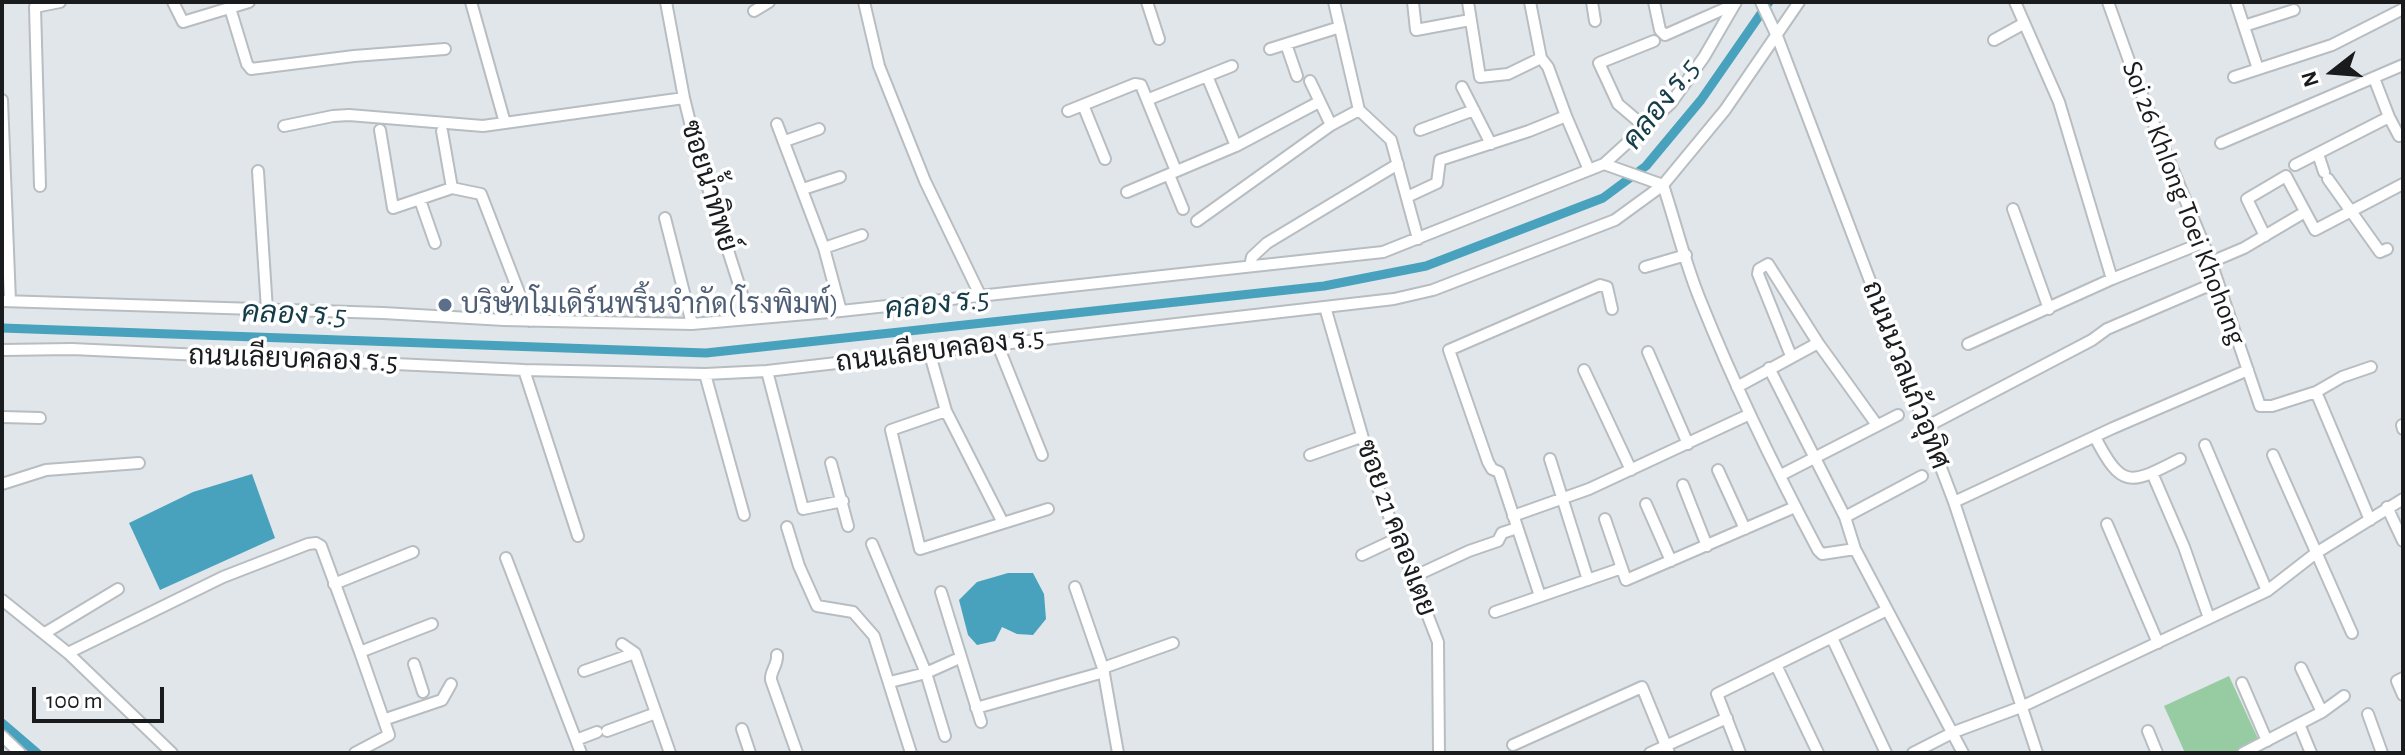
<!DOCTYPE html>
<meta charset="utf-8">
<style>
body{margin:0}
#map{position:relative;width:2405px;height:755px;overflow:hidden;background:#e0e6ea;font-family:"Alegreya Sans",sans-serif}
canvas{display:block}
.frame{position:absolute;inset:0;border:4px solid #191b1d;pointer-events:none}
.north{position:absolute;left:2293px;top:32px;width:80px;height:80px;-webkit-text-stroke:6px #fff;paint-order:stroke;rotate:253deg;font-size:22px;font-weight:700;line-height:32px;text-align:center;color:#191b1d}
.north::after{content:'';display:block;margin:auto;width:28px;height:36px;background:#191b1d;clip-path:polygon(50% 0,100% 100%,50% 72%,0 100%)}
.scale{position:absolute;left:32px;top:687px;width:132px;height:36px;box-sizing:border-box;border:4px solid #191b1d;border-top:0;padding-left:10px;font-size:24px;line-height:28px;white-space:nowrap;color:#191b1d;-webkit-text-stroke:6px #fff;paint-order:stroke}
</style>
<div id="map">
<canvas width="2405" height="755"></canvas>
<div class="frame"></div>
<div class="north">N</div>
<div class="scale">100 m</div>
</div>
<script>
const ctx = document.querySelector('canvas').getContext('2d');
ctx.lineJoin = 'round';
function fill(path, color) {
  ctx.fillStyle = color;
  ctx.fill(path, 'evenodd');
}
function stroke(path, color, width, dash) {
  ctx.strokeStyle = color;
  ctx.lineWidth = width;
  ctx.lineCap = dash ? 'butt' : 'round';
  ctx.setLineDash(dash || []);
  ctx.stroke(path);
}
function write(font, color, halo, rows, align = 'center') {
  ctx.font = font + ' "Alegreya Sans",Sarabun,sans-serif';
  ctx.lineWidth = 7;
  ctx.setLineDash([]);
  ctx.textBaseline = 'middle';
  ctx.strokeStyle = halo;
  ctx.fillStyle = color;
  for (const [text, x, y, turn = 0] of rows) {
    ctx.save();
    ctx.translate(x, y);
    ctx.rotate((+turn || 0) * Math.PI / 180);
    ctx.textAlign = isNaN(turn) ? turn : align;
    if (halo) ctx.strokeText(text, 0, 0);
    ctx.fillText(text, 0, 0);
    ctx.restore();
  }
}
fill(new Path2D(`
 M2229 676 2259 741 2233 753H2185L2164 706Z`), '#97cca2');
fill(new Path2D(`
 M252 474 275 538 160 590 129 523 193 492Z
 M1008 573H1033L1044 594 1046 619 1033 635 1017 634 1002 627 995 641 977 645 968 635 959 600 977 582Z`), '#48a2bd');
stroke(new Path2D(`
 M2 328 706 353 1324 286 1426 266 1603 198 1646 166 1701 100 1769 2
 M2 723 37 753`), '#48a2bd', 9);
const minor = new Path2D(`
 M173 2 183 22 249 2
 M471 2 505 123
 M666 2 684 98 700 163 750 319
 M864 2 879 66 925 181 980 295
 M1147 2 1159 39
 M1334 2 1359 110 1391 140 1418 239
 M1413 2 1416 30 1470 20
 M1468 2 1480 77 1508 74 1541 58
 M1592 2 1595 21
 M1654 2 1660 30 1665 35 1733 5
 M1761 2 1777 36 1954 502 2037 753
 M2015 2 2059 102 2112 279
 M2108 2 2137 83 2211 262 2260 406H2272L2316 392 2370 520
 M2236 2 2258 69
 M230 8 247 64 251 69 354 56 445 49
 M754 11 769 2
 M2244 26 2294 10
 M1994 40 2023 24
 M1286 44 1297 76
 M1270 49 1340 27
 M1207 76 1236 146
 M2234 77 2332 45 2403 9
 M2374 78 2389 117 2399 136
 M1310 81 1331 125
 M1462 87 1491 144
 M1149 99 1232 66
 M2 100 10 301
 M1083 105 1105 159
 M1068 111 1135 84 1141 85 1176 171
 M1566 116 1589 170
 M777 124 824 248 841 311
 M284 126 333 116 349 115 483 126 684 98
 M1645 127 1618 104 1599 63 1654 41
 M380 130 393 208 452 188 481 194 530 321
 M1420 130 1474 110
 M442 131 452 188
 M785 141 819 129
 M2221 143 2403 65
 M2318 154 2324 172
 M1604 164 1663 185C1676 224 1685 264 1701 302 1735 387 1775 469 1818 550L1822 554 1855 549 1963 753
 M2295 165 2389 117
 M258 171 267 310
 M1169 175 1183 209
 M2328 179 2380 252 2387 249
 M40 186 35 7 60 2
 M803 189 840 177
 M1127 192 1236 146 1319 102
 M1407 197 1437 183 1440 160 1529 131 1566 116 1548 67 1541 58 1530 2
 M420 200 435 243
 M2013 209 2049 309
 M665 218 692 324
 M1197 221 1331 125 1359 110
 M2265 236 2247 199 2286 176 2315 230 2403 184
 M824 248 862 235
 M2211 262 2244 248 2305 212
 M1250 266 1252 257 1267 243 1398 164
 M1645 267 1686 255
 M2 301 383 313 504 320 692 324 841 311 1383 252 1604 164 1671 103 1704 57 1736 2
 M1325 307 1375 480 1438 642 1439 753
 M997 343 1042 455
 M1968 344 2112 279 2202 243
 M2 350 72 349 524 370 705 374 767 371 1394 299 1433 290 1615 220 1663 185 1725 110 1799 2
 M929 351 946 411 1003 523
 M1648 352 1688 444
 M1791 356 1758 274 1759 269 1768 264 1818 343 1877 425
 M1769 368 1845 517 1855 549
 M524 370 578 536
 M1584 370 1631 470
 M767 371 803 509 843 501
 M705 374 744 515
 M1737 387 1818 343
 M2316 392 2342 377 2371 367
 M946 411 891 430 920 549 1048 509
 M2 417 40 418
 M2402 425 2403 429
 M1926 427 2092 340 2107 329 2217 282
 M2095 437C2123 492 2132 483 2180 459
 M2205 445 2267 591
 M1310 455 1361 437
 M2273 455 2352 633
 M1550 459 1588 580
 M831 463 848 526
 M1718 470 1745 529
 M2152 473 2184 547 2209 618
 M1781 475 1898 415
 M2 484 46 470 139 463
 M1683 485 1707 546
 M1954 502 2113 428 2248 370
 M1646 504 1671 561
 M2387 507 2403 541
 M1513 516 1589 489 1748 415
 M1845 517 1922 476
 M1605 519 1626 580 1795 507
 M2107 524 2158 643
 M787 527 799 566 817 606 853 612 874 636 911 753
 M872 544 926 673 945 736
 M1362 555 1398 538
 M506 558 581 753
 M1413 577 1469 551 1498 541 1502 533 1517 528
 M334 584 413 552
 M1075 587 1103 668 1118 753
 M941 592 981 722
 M1540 596 1499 472 1492 469 1488 462 1449 350 1600 285 1607 287 1612 309
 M2 600 68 653 172 753
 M1495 612 1622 568
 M45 633 118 589
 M1832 638 1886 753
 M622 644 635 653 670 753
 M68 653 223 577 308 544 316 543 321 546 360 652 432 624
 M777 655C778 665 770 671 771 680L797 753
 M414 664 423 692
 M1776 665 1818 753
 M1103 668 1173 643
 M2301 668 2322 712
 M584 671 635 653
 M2403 678 2397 681 2403 695
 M890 682 926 673 955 660
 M2242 683 2267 741
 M976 708 1104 672
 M2368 714 2382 753
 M386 719 442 700 451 684
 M2299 724 2311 753
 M742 729 750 753
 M607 731 656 713
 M2148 731 2157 753
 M2 736 20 753
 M576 740 597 732
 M1513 745 1642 687 1669 753
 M355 753 389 735 360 652
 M1650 753 1727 718
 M1740 753 1717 694 1887 610
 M1913 753 1954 732 2021 707 2267 591 2316 553 2403 499
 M2243 753 2322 712 2344 696`);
stroke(minor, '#b7bdc1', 14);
stroke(minor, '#fff', 10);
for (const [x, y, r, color] of [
 [445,305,8,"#5c6f8a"]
]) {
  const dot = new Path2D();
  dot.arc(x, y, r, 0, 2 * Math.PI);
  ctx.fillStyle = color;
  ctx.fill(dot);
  stroke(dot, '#fff', 3);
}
write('28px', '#191b1d', '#fff', [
 ["ซอยน้ำทิพย์",709,186,73],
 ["Soi 26 Khlong Toei Khohong",2184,203,69],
 ["ถนนเลียบคลอง ร.5",940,350,-7],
 ["ถนนเลียบคลอง ร.5",293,359,2],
 ["ถนนนวลแก้วอุทิศ",1906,375,69],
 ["ซอย 21 คลองเตย",1396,528,70]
]);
write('28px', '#4e5e75', '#fff', [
 ["บริษัทโมเดิร์นพริ้นจำกัด(โรงพิมพ์)",461,305]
], 'left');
write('italic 30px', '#143d49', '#fff', [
 ["คลอง ร.5",1661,104,-52],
 ["คลอง ร.5",937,304,-6],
 ["คลอง ร.5",294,314,2]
]);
</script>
